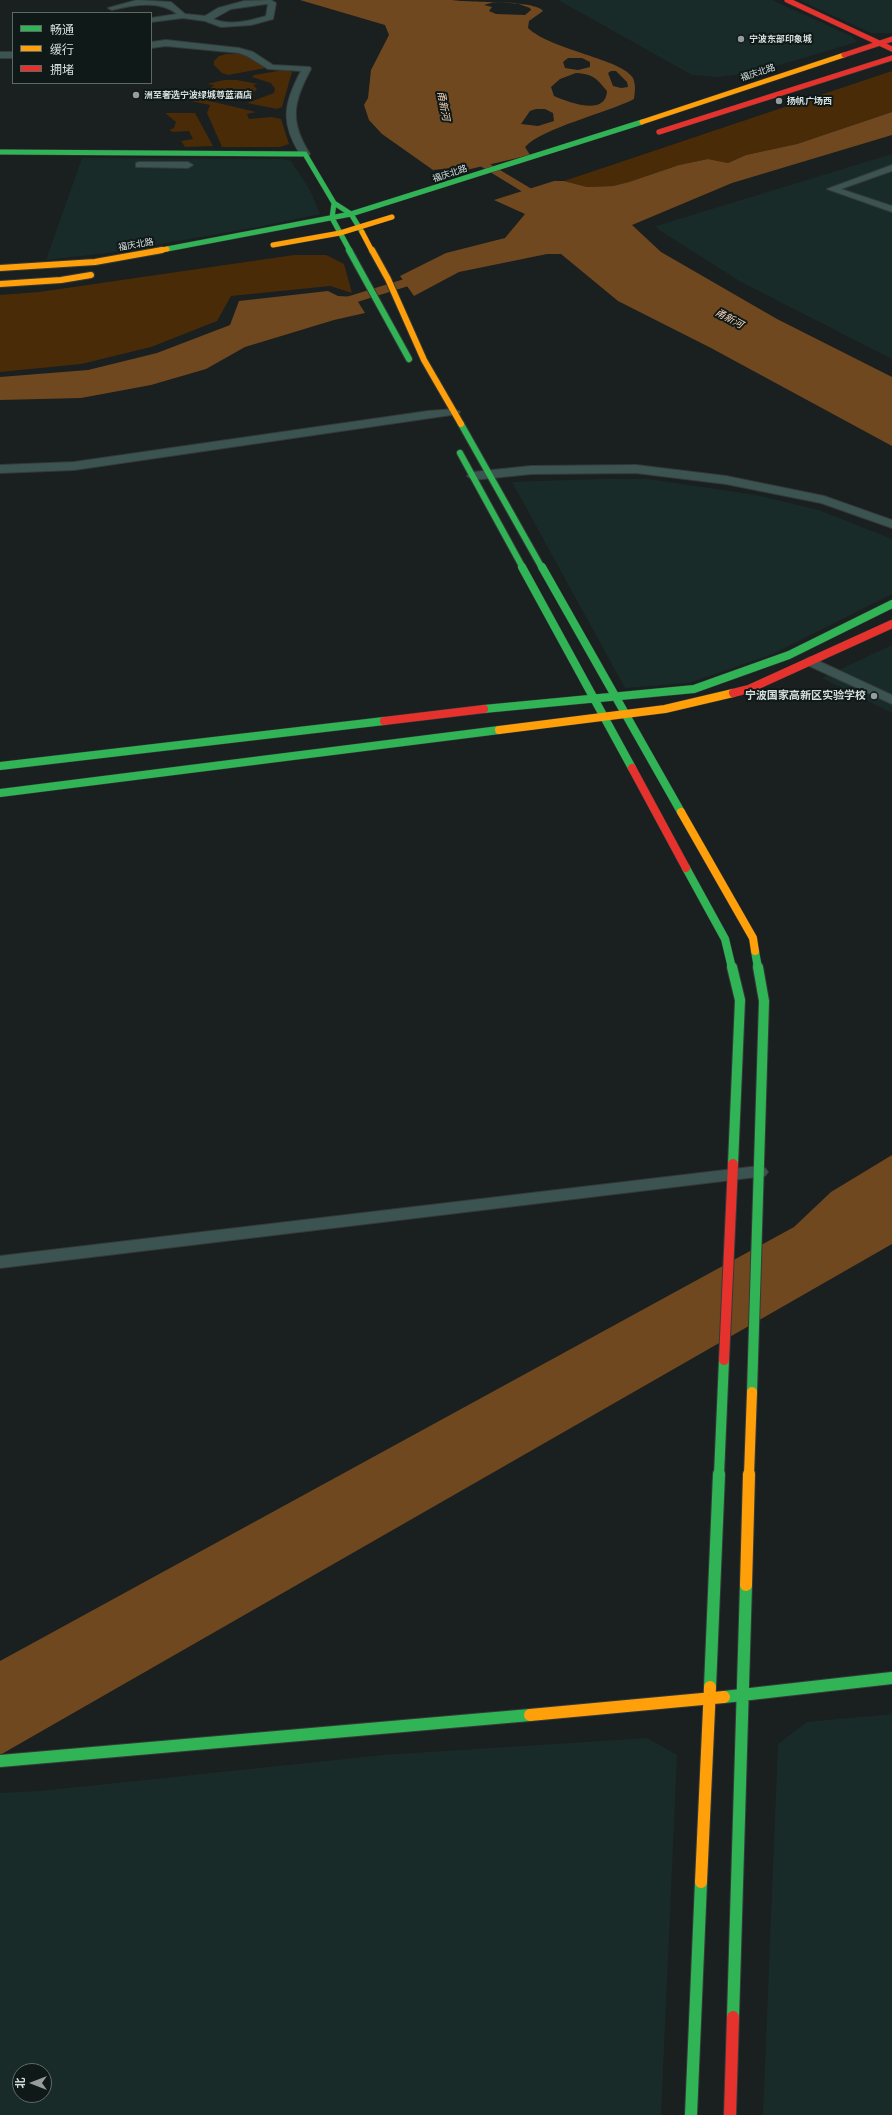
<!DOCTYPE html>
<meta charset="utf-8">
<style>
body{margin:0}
#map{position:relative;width:892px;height:2115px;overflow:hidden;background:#1a1f1f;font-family:"Fira Sans","Noto Sans SC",sans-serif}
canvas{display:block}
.legend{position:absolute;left:12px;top:12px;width:140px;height:72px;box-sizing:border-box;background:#0e1918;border:1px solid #5e6867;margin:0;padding:5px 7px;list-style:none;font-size:12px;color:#d7dfde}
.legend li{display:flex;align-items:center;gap:8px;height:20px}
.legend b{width:20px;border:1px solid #5e6867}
.north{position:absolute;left:12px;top:2063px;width:40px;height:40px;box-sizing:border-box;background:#0e1918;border:1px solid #5e6867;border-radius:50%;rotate:270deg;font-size:11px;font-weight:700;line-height:16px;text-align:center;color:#d7dfde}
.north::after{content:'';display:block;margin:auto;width:14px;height:18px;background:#959c9b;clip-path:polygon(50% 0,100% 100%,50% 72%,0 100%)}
</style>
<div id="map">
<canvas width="892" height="2115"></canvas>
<ul class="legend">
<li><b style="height:5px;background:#30b455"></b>畅通</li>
<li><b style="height:5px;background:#ff9f0a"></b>缓行</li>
<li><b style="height:5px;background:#e5322d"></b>拥堵</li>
</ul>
<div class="north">北</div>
</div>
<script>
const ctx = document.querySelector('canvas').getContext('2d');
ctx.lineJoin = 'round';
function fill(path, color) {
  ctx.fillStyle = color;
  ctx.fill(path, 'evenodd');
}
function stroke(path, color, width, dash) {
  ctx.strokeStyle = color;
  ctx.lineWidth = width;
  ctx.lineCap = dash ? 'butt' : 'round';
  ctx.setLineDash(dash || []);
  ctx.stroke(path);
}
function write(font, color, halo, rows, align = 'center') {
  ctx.font = font + ' "Fira Sans","Noto Sans SC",sans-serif';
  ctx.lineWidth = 4;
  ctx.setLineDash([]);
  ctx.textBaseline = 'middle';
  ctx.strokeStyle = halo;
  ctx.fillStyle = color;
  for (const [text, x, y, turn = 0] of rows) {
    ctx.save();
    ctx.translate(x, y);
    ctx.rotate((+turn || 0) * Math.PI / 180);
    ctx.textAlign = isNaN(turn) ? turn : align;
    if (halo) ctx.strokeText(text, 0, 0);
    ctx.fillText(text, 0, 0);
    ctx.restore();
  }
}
fill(new Path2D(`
 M558 0H772L851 36 857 42 756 72 719 77 692 75Z
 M799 0H892V33H871Z
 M892 154V359L741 282 659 230 656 226Z
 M82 158 283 159 291 161 310 190 320 214 263 226 116 252 46 260Z
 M599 479H648L756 495 819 510 892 539V594L773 654 689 683 625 688 512 482Z
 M892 645V713L822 678Z
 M892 1714V2115H763L778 1744 807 1722Z
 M647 1738 677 1755 661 2115H0V1793L40 1791 383 1755ZM20 2071H44V2095H20Z`), '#192b29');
fill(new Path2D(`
 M226 54H246L266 68 228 75 222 73 214 65V61L219 56Z
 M284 70 292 72 282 107 277 109 247 103 274 93 275 89 271 83 252 77 254 75Z
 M892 71V112L797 144 746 155 728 163 708 159 679 165 629 182 613 186 587 187 564 181Z
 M224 80H237L258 84 253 85 257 89 252 94 256 95 233 99 203 95 212 93 210 89 214 85 207 84Z
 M193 97 256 112 247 114 249 119 272 117 281 119 289 144 280 147H222L207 113 210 105 186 100Z
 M165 113H195L213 146 185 147 181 141 193 139 189 131 173 132 169 130 174 128 176 122Z
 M294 255H326L344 264 352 293 330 286 231 296 217 321 151 347 81 364 0 372V295L39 292Z`), '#4a2b08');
fill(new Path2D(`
 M300 0H452C471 3 536 0 543 11L529 21 528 28C551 50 622 59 633 78 636 86 635 91 634 99 607 113 542 128 525 147L530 155 462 171 452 168 433 170 382 134 369 120 364 105 368 98 371 70 389 35 385 25ZM494 2 516 3 530 8 531 10 525 15 496 14 489 11 492 7 484 5ZM568 58H582L590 62V67L578 70 565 68 563 62ZM611 71H616L627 82 628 87 621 88 613 86 608 73ZM576 73C593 74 596 78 607 91 606 117 568 102 554 96L551 87 560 79ZM536 109H545L553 113 554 121 538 126 521 124 530 111Z
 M892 112V135L732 183 632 225 661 252 777 319 892 377V446L711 348 618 301 561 254H547L459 272 414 296 400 276 446 253 505 238 525 214 494 200 554 181H564L587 187 613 186 629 182 679 165 708 159 728 163 746 155 797 144Z
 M328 291 338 296 355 297 365 313 334 320 245 347 206 369 151 385 81 398 0 400V377L88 370 157 353 230 325 239 301Z
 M892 1155V1244L0 1755V1661L794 1227 831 1192Z`), '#70481f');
fill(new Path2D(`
 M463 148 552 201 554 203 548 206 544 205 459 153 458 151Z
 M430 271 434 272 436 275 434 278 335 309 331 310 325 306 327 303Z`), '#70481f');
const street = new Path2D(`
 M137 0 171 2 185 14 205 16 218 8 244 1 271 0 276 3 273 19 251 25 221 27 205 21 183 18 151 22V18L177 14C159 0 134 5 112 10L108 8ZM266 4H268L266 16C249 21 230 26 213 19L231 9Z
 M166 40 239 48 253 52 273 65 310 67 311 69C293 102 289 121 310 154L308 156H302L300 154C280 122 284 103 301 71L268 69 247 56 239 53 166 46 151 48V42Z
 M0 52H13V58H0Z
 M139 162H188L193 165 188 168 136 167V163Z
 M892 165V171L841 189 892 206V212L827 189Z
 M454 409 460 412 458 414 74 470 0 473V465L74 462 428 411Z
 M636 465 726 476 824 496 892 520V528L821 503 726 484 636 473 531 474 473 480 467 476 473 472 531 466Z
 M810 657 892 695V704L805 664 803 661Z
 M759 1166 765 1168 768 1172 765 1176 0 1268V1256Z`);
const fastFar4 = new Path2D(`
 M0 152 305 154 334 203 351 214 362 232
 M334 203 332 218 350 251
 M167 249 351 214 642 122`);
const fastFar3 = new Path2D(`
 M349 250 409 359
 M461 424 542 568
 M460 453 523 568`);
const fastFar2 = new Path2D(`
 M522 567 632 768
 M542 567 681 812
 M484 709 694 689 789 655 892 604
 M0 766 384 721
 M0 793 499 730
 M686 868 725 939 732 968
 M755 951 758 968`);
const fastFar1 = new Path2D(`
 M732 967 740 1000 733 1164
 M752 1392 764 1001 758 967
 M719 1475 724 1360`);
const fast = new Path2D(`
 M710 1687 719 1474
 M724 1697 892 1678
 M0 1761 530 1715
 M733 2017 746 1585
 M691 2115 701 1882`);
const slowFar4 = new Path2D(`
 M642 122 844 55
 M362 232 372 251
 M273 245 340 233 392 217
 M157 251 167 249`);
const slowFar3 = new Path2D(`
 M372 250 388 279 424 360 461 424
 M0 268 95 262 162 250
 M0 284 61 280 91 275`);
const slowFar2 = new Path2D(`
 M499 730 665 709 733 693
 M681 812 753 938 755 951`);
const slowFar1 = new Path2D(`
 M749 1475 752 1392`);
const slow = new Path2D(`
 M746 1585 749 1474
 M530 1715 724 1697
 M701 1882 710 1687`);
const jamFar3 = new Path2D(`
 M787 0 892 49
 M844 55 892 39
 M659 132 892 58`);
const jamFar2 = new Path2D(`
 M733 693 749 689 892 624
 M384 721 484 709
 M632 768 686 868`);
const jamFar1 = new Path2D(`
 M724 1360 733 1164`);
const jam = new Path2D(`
 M730 2115 733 2017`);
stroke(street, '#353939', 2);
stroke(fastFar4, '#353939', 6);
stroke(fastFar3, '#353939', 8);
stroke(fastFar2, '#353939', 9);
stroke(fastFar1, '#353939', 12);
stroke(fast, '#353939', 14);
stroke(slowFar4, '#353939', 6);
stroke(slowFar3, '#353939', 8);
stroke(slowFar2, '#353939', 9);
stroke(slowFar1, '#353939', 12);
stroke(slow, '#353939', 14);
stroke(jamFar3, '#353939', 6);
stroke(jamFar2, '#353939', 9);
stroke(jamFar1, '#353939', 12);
stroke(jam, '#353939', 14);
fill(street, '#3c5451');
stroke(fastFar4, '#30b455', 5);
stroke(fastFar3, '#30b455', 6);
stroke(fastFar2, '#30b455', 8);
stroke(fastFar1, '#30b455', 10);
stroke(fast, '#30b455', 12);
stroke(slowFar4, '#ff9f0a', 5);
stroke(slowFar3, '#ff9f0a', 6);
stroke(slowFar2, '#ff9f0a', 8);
stroke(slowFar1, '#ff9f0a', 10);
stroke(slow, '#ff9f0a', 12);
stroke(jamFar3, '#e5322d', 5);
stroke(jamFar2, '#e5322d', 8);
stroke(jamFar1, '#e5322d', 10);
stroke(jam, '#e5322d', 12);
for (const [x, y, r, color] of [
 [741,39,4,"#959c9b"],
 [136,95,4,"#959c9b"],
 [779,101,4,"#959c9b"],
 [874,696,4,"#959c9b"]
]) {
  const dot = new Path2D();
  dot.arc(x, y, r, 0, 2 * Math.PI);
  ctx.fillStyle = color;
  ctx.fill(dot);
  stroke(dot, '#0e1918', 1.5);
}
write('bold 9px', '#d7dfde', '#0e1918', [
 ["宁波东部印象城",749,39],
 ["洲至奢选宁波绿城尊蓝酒店",144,95],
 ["扬帆广场西",787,101]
], 'left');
write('9px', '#d7dfde', '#0e1918', [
 ["福庆北路",758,73,-18],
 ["福庆北路",450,174,-18],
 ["福庆北路",136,245,-10]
]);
write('italic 10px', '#f5d3b6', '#0e1918', [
 ["甬新河",443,106,79],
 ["甬新河",729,319,28]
]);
write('bold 11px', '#d7dfde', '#0e1918', [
 ["宁波国家高新区实验学校",866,696]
], 'right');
</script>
